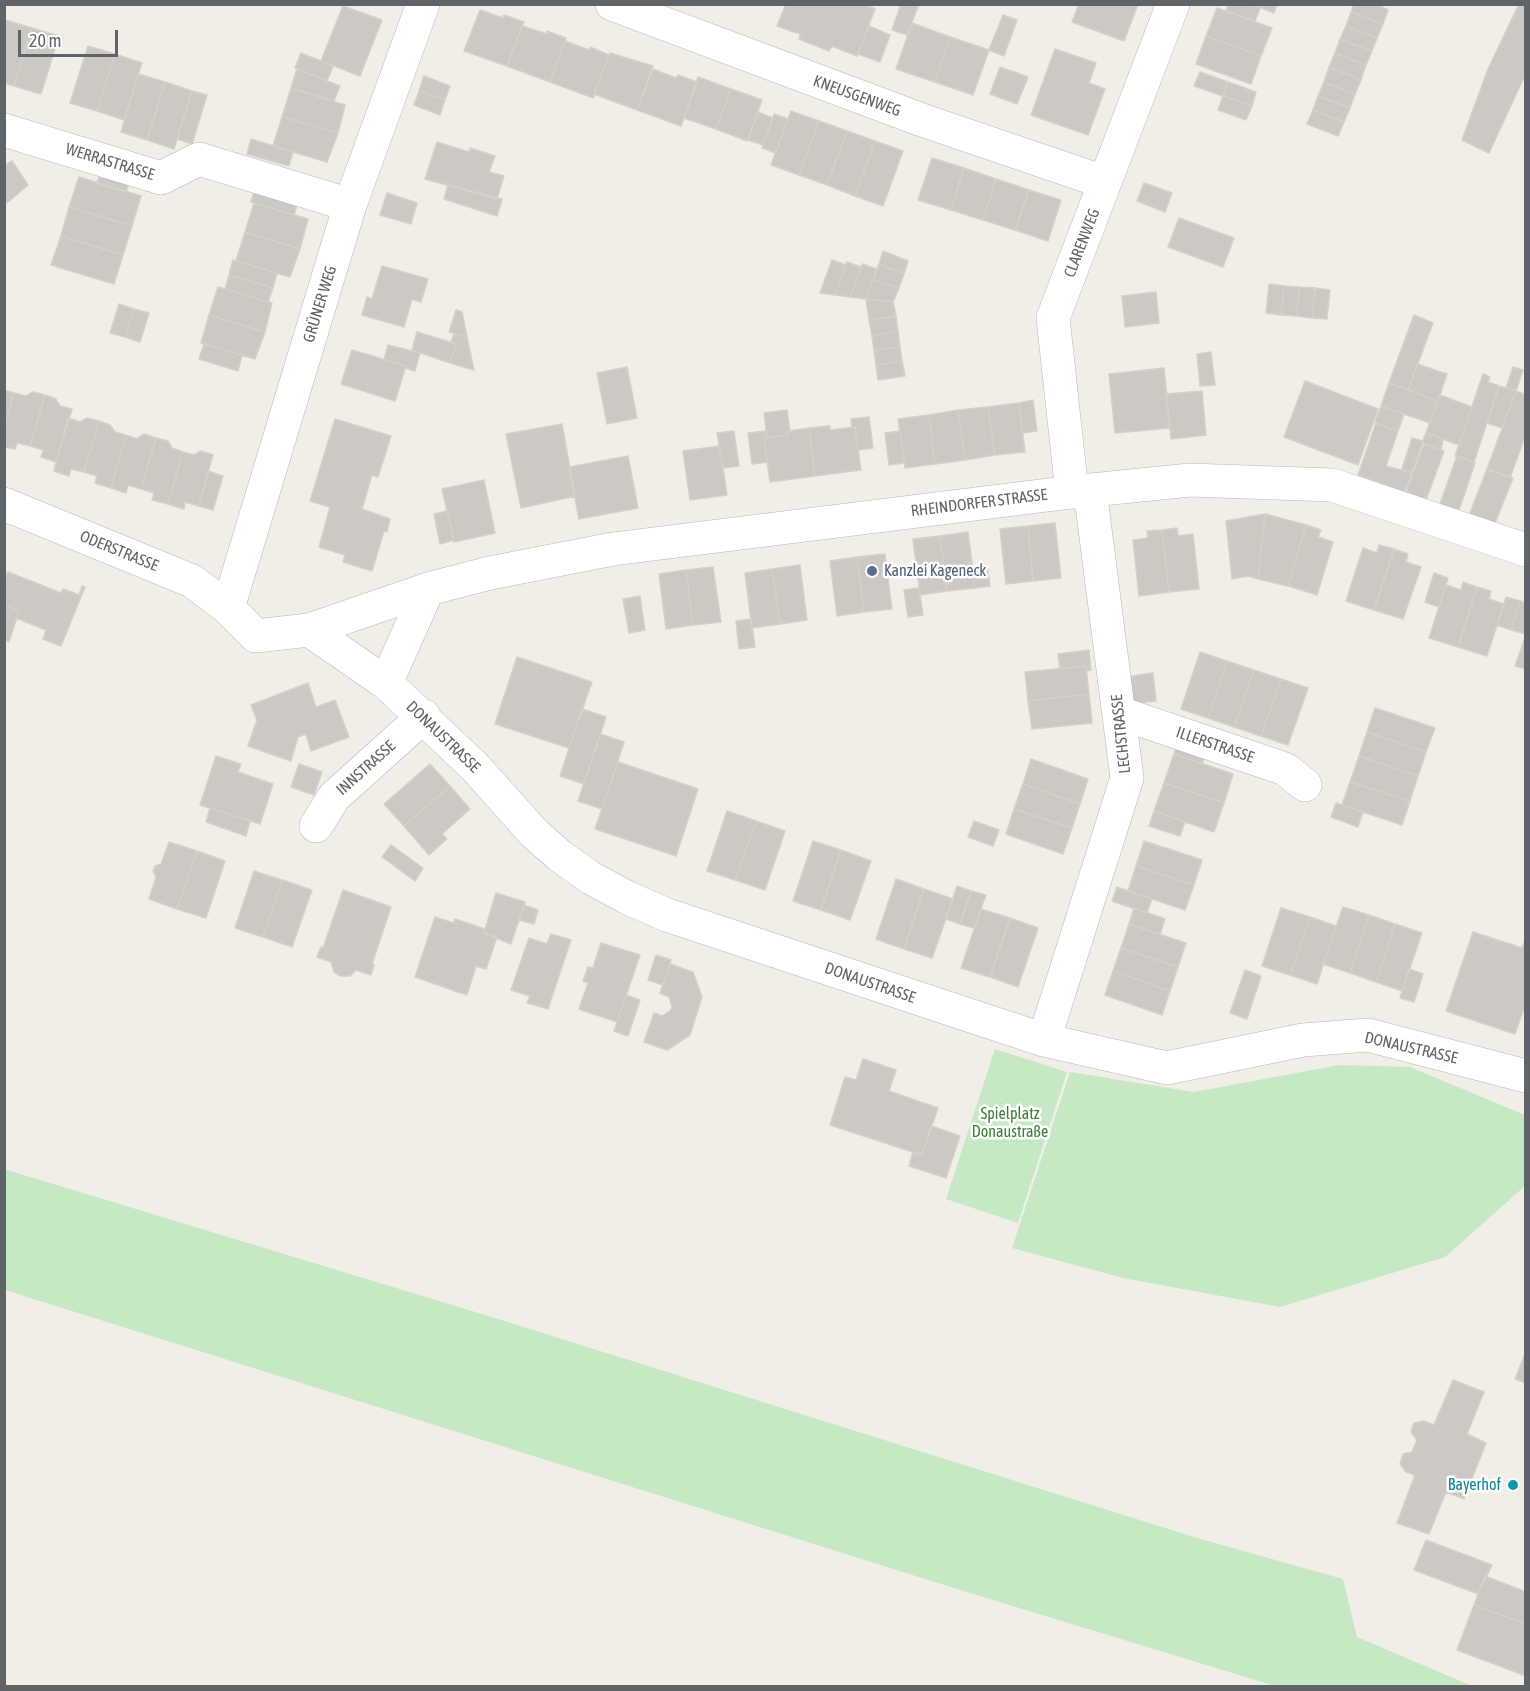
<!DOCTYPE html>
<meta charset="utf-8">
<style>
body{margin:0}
#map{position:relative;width:1530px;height:1691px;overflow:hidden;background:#f1eee8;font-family:"Asap Condensed",sans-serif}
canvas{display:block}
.frame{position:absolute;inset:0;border:6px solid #5f6468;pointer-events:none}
.scale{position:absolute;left:18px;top:30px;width:100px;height:27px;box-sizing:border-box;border:3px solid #5f6468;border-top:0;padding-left:8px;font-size:18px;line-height:21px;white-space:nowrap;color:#5f6468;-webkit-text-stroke:4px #fff;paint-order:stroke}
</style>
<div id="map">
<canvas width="1530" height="1691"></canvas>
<div class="frame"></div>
<div class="scale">20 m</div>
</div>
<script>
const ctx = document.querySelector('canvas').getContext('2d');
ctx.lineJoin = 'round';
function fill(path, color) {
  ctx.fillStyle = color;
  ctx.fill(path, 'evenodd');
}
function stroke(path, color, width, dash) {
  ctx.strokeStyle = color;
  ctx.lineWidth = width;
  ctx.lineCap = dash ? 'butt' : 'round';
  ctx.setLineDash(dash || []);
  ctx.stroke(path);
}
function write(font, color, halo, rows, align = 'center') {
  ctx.font = font + ' "Asap Condensed",sans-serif';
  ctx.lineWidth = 5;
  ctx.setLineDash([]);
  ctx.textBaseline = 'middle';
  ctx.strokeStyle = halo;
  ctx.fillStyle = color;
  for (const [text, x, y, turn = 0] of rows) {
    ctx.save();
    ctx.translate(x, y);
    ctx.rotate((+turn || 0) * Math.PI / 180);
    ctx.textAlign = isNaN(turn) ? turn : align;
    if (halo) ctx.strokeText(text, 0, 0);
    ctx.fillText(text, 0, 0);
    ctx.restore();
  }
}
fill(new Path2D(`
 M995 1049 1067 1072 1018 1223 946 1199Z
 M1339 1065 1410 1067 1525 1115V1186L1445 1257 1280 1307 1123 1278 1012 1248 1070 1072 1194 1092Z
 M4 1169 482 1314 1194 1537 1343 1579 1357 1637 1472 1686H1275L957 1589 5 1290Z`), '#c7e8c5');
const building = new Path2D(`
 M786 4H864L875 9 857 56 832 46 829 51 799 39 800 34 777 26Z
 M901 4H919L907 35 892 30Z
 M1079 4H1138L1124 41 1072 22Z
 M1229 4H1252L1260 8 1255 21 1226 11Z
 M1252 4H1277L1274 13Z
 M1354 4H1376L1388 10 1383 24 1351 12Z
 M1519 4H1526V73L1489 153 1462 140 1488 69Z
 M343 6 382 20 360 76 321 61Z
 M1217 8 1272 28 1261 56 1206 36Z
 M480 10 503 18 504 15 524 22 507 66 464 51Z
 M1351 12 1383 24 1377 38 1346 26Z
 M1003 15 1017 20 1004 56 989 50Z
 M5 20 32 28 14 86 4 83Z
 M912 23 950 37 935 82 896 69Z
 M522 26 547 34V31L566 38 550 82 507 66Z
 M869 26 890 35 880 62 858 54Z
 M1346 26 1377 38 1372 51 1340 39Z
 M32 28 59 36 41 94 14 86Z
 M1206 36 1261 56 1251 84 1196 64Z
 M950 37 989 50 973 95 935 82Z
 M1340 39 1372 51 1366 65 1335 53Z
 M565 41 589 50 590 47 609 55 593 98 550 82Z
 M88 46 115 54 97 111 70 103Z
 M1055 49 1096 63 1089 83 1105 89 1088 135 1031 115Z
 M301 53 333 66 327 81 295 68Z
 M610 53 653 66 637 110 594 94Z
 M1335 53 1366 65 1361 80 1329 67Z
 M115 54 142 63 124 120 97 111Z
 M1000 67 1028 77 1017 104 990 94Z
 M1329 67 1361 80 1355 94 1324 82Z
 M297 69 340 86 334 101 291 88Z
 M653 69 676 78 678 75 697 82 681 126 637 110Z
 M1200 72 1228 82 1223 96 1194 86Z
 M138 74 165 82 147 140 121 132Z
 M424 76 450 86 445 100 419 91Z
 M698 77 731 89 716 129 684 118Z
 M165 82 192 91 174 149 147 140Z
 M1228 82 1256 92 1252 106 1223 96Z
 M1324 82 1355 94 1350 108 1318 96Z
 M291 88 345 105 338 133 282 117Z
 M731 89 762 100 747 141 716 129Z
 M192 91 207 95 192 144 177 139Z
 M419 91 445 100 440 115 414 105Z
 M1223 96 1252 106 1246 120 1218 110Z
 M1318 96 1350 108 1344 122 1313 110Z
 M1313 110 1344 122 1338 136 1307 124Z
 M791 111 819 121 799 175 771 165Z
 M758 112 773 118 763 145 748 140Z
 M774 114 788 119 776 153 762 148Z
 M282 117 338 133 327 162 273 146Z
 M819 121 847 131 827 185 799 175Z
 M847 131 875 141 855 196 827 185Z
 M251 139 293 152 289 166 247 154Z
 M875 141 903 151 883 206 855 196Z
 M437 142 469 152 470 148 495 156 489 172 504 176 497 199 425 179Z
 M932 158 964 168 951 210 918 200Z
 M12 161 28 185 7 203 4 199V166Z
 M102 168 131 177 126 192 97 183Z
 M964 168 996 179 983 220 951 210Z
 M79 177 141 196 132 226 69 207Z
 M996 179 1029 190 1015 230 983 220Z
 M1144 183 1172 193 1165 212 1137 201Z
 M448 185 502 199 497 216 444 199Z
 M255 188 298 201 294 215 251 202Z
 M1029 190 1061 200 1048 241 1015 230Z
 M387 193 417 203 411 224 380 215Z
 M254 203 308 219 300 249 245 232Z
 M69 207 132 226 123 255 61 236Z
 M1179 218 1234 238 1223 267 1168 247Z
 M245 232 300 249 290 277 236 261Z
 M61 236 123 255 114 284 51 265Z
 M883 251 908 261 904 274 879 264Z
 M233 260 277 273 273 288 229 275Z
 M832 260 846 265 835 295 820 293Z
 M847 262 861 267 850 297 835 295Z
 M862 264 877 269 866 299 850 297Z
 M879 264 904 274 899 288 873 280Z
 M382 266 428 279 421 302 412 299 404 327 362 315 367 297 372 299Z
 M229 275 273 288 268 302 225 289Z
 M873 280 899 288 893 302 866 299Z
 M1269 284 1284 286 1281 315 1266 313Z
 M1284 286 1299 287 1297 316 1281 315Z
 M218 287 272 303 265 332 209 315Z
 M1299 287 1315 288 1312 318 1297 316Z
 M1315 288 1330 290 1327 319 1312 318Z
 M1156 292 1159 323 1125 327 1122 296Z
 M866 299 893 302 896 316 869 320Z
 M119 304 134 309 125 337 110 333Z
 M134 309 149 313 140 342 125 337Z
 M456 310 462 312 467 337 449 332Z
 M209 315 265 332 255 359 201 343Z
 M1414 315 1433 323 1408 390 1389 383Z
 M896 316 898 331 872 336 869 320Z
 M898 331 900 347 874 350 872 336Z
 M417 332 456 344 450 363 412 350Z
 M454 334 467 337 474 370 450 363 456 344 451 342Z
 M204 344 242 355 238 371 199 359Z
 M388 345 420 353 415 371 405 368 406 366 384 360Z
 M900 347 902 361 876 365 874 350Z
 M352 350 406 366 395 401 341 384Z
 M1211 352 1215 385 1200 386 1197 354Z
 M902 361 905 376 878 380 876 365Z
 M1417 364 1447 374 1438 401 1408 390Z
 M627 367 637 418 607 424 597 373Z
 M1513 367 1523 370 1516 391 1506 388Z
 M1164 368 1170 428 1115 433 1109 374Z
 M1483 374 1490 377 1488 382 1499 386 1474 462 1455 456Z
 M1305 381 1378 409 1358 465 1284 437Z
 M1389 383 1438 401 1430 423 1381 406Z
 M1499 386 1516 391 1502 428 1487 423Z
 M4 390 14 393 4 427Z
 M1202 391 1206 435 1171 439 1166 394Z
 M1516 391 1526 395V434L1510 478 1487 469Z
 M33 392 45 395 30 446 17 443 15 449 4 447V427L14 393 26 396Z
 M45 395 56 399 60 406 72 409 56 462 41 457 43 450 30 446Z
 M1440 395 1472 407 1459 445 1426 433Z
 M1033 400 1037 431 1023 433 1019 403Z
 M1019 403 1025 452 995 455 988 407Z
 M1381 406 1404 414 1398 431 1375 423Z
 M988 407 995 455 965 460 958 410Z
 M787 410 790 431 787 432 788 435 767 438 764 413Z
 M958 410 965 460 935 464 929 415Z
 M929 415 935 464 905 468 898 419Z
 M869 417 873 448 858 450 855 427 852 428 851 419Z
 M68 418 80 422 87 418 99 421 84 472 71 469 69 476 54 471Z
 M335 419 391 436 378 477 372 475 362 509 390 519 387 532 384 531 372 571 343 562 345 555 319 547 330 507 310 501Z
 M99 421 110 425 115 432 126 435 111 488 95 483 97 476 84 472Z
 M1376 423 1398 431 1386 466 1412 473 1404 492 1358 475Z
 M562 424 575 496 521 508 506 434Z
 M830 426V430L855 427 861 470 815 476 809 428Z
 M809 428 815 476 770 482 764 439 788 435 787 432 790 431Z
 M734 431 739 466 723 468 717 433Z
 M766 431 767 438 764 439 767 462 752 464 748 433Z
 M900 431 904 463 889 465 885 433Z
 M1426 433 1443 439 1441 450 1422 443Z
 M144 434 156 438 141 489 128 485 126 493 111 488 126 435 137 439Z
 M156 438 168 441 172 448 183 452 168 504 152 500 154 493 141 489Z
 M1412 438 1423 441 1412 473 1402 469Z
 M1424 444 1444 451 1426 500 1406 492Z
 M720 446 727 495 690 500 683 451Z
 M201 451 213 455 199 506 185 502 184 509 168 504 183 452 194 455Z
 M628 456 638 508 579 519 569 467Z
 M1457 456 1475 463 1459 510 1440 504Z
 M1487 469 1513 478 1495 523 1470 513Z
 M208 471 223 476 213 510 199 506Z
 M484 480 495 533 454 542 442 489Z
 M447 511 454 540 440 544 434 514Z
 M1265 514 1306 525 1288 586 1258 579Z
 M1265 514 1258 579 1249 576 1232 579 1226 521Z
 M1055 523 1061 578 1033 581 1028 526Z
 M1306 525 1321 530 1318 537 1333 542 1317 595 1288 586Z
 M1028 526 1033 581 1006 584 1000 529Z
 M1177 528 1178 536 1193 534 1199 589 1169 592 1162 530Z
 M1162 530 1169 592 1139 596 1133 540 1148 538 1147 531Z
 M968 532 975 588 947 591 940 536Z
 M940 536 947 591 920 595 913 539Z
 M1379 545 1394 549 1374 610 1346 601 1363 548 1377 553Z
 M1394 549 1408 554 1406 562 1421 567 1403 619 1374 610Z
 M885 554 892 609 864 612 857 557Z
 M857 557 864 612 837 616 830 561Z
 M800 565 807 620 780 624 772 569Z
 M987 565 990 586 975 588 972 567Z
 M713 567 721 622 693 625 686 570Z
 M772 569 780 624 752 628 745 573Z
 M686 570 693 625 666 629 659 574Z
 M8 572 61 593 63 589 79 595 82 586 85 587 61 646 43 639 46 630 16 618 19 611 4 605V581Z
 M1434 573 1448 578 1439 607 1425 602Z
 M1463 582 1477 587 1458 647 1429 638 1446 585 1461 590Z
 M1477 587 1491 591 1489 599 1504 604 1487 656 1458 647Z
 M919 588 923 615 908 617 904 590Z
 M640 596 645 630 629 633 623 599Z
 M1506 597 1520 601 1511 630 1497 625Z
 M1520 601 1526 603V634L1511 630Z
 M4 605 19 611 9 642 4 639Z
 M751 619 755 647 739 649 736 621Z
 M1526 635V669L1515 666Z
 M1089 650 1091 670 1086 671V666L1060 669 1058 654Z
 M1200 652 1227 661 1208 718 1181 709Z
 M517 657 592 682 569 748 495 724Z
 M1227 661 1254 670 1234 727 1208 718Z
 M1086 666 1089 694 1028 701 1025 672Z
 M1254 670 1281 679 1261 736 1234 727Z
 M1153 673 1156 701 1129 704 1126 677Z
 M1281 679 1308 688 1288 745 1261 736Z
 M308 683 316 707 335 700 349 737 311 751 306 734 298 737 291 761 248 746 257 720 251 705Z
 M1089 694 1092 723 1032 729 1028 701Z
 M1375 708 1435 728 1426 752 1367 732Z
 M582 709 606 717 584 784 560 776Z
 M1367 732 1426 752 1418 776 1359 756Z
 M600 734 624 742 602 809 578 801Z
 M1178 740 1207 750 1202 764 1174 754Z
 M1174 754 1233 774 1224 803 1164 783Z
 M216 756 241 764 238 772 273 784 260 824 200 805Z
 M1359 756 1418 776 1410 801 1350 782Z
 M1031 759 1088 779 1080 804 1023 784Z
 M618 762 698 789 676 856 595 829Z
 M299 764 322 772 314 795 291 787Z
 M430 764 450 786 404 826 384 804Z
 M1350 782 1410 801 1402 825 1342 805Z
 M1164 783 1224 803 1214 832 1154 811Z
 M1023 784 1080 804 1072 828 1014 809Z
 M450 786 470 809 442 834 447 839 429 855 404 826Z
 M1336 803 1363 812 1358 827 1331 817Z
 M210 808 250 821 246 836 206 822Z
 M1014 809 1072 828 1063 854 1006 834Z
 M727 811 756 821 735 880 707 871Z
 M1154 811 1185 822 1180 836 1149 826Z
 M756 821 785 831 765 890 735 880Z
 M974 821 999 830 993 846 968 837Z
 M813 841 841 850 821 910 793 901Z
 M1144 841 1202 860 1194 885 1136 866Z
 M169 842 197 851 177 909 149 899 156 877 153 871 155 866 161 864Z
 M391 845 423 868 415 881 382 857Z
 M841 850 871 861 850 920 821 910Z
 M197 851 225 861 206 918 177 909Z
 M1136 866 1194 885 1185 910 1128 891Z
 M254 871 282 880 263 937 235 928Z
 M896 879 924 889 904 949 876 939Z
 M282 880 312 890 292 947 263 937Z
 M957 886 971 891 960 924 946 919Z
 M1117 887 1152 899 1147 913 1112 901Z
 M924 889 953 899 932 958 904 949Z
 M343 890 391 907 372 964 374 965 371 975 356 970 350 976H340L334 972 331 962 317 957 321 947 323 948Z
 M971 891 986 895 974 928 960 924Z
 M496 893 525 902 511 944 484 933Z
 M524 905 538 910 534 924 519 920Z
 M1343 907 1369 915 1350 973 1323 964Z
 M1134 908 1165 919 1160 934 1129 924Z
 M1281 908 1310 917 1290 975 1262 966Z
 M981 909 1010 918 990 977 961 968Z
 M1369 915 1395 924 1376 982 1350 973Z
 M435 917 454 923 455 919 485 929 484 933 497 937 486 969 476 966 467 995 415 977Z
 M1310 917 1336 926 1317 984 1290 975Z
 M1010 918 1038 928 1018 987 990 977Z
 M1129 924 1186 943 1178 967 1121 948Z
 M1395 924 1422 933 1402 991 1376 982Z
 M1473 932 1522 948 1526 937V1012L1523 1011 1515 1034 1446 1011Z
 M551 934 571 940 548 1009 527 1003 530 996 511 990 529 938 547 944Z
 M601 943 640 955 617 1022 579 1009 588 983 583 981 588 967 593 968Z
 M1121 948 1178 967 1170 991 1113 971Z
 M656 955 671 960 663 985 648 980Z
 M670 964 693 972 702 997 690 1035 667 1050 644 1042 654 1013 662 1016 671 1010 672 1007 669 997 660 993Z
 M1409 969 1423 974 1414 1002 1400 998Z
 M1245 970 1261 976 1247 1019 1230 1013Z
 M1113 971 1170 991 1162 1015 1105 995Z
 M626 995 640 1000 628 1036 614 1031Z
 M863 1059 896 1070 889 1091 938 1108 922 1155 830 1125 845 1077 856 1080Z
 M931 1126 960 1136 946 1178 909 1166 913 1152 922 1155Z
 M1526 1351V1383L1515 1379Z
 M1453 1380 1484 1392 1467 1434 1486 1443 1464 1499 1446 1492 1429 1534 1397 1523 1415 1475 1406 1472 1400 1464 1403 1454 1412 1452 1417 1440 1411 1432 1414 1423 1424 1421 1434 1425Z
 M1426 1540 1492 1565 1478 1594 1414 1570Z
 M1485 1576 1526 1592V1624L1474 1605Z
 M1474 1605 1526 1624V1676L1457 1650Z`);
fill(building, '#ccc9c5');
stroke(building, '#d6d0c6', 1.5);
const minor = new Path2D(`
 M612 4 922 120 1104 182
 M4 130 161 178 199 159 350 205
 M1072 492 1053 318 1173 4
 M4 504 192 581 228 608 256 636 309 630 428 589 490 573 613 549 1072 492 1190 480 1332 485 1526 550
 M228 608 350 205 423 4
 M309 630 386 683 475 767 534 833 560 856 591 878 628 898 667 915 1044 1040 1167 1068 1303 1040 1368 1035 1526 1076
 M386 683 428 589
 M1120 713 1285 769 1305 785
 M316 826 334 797 424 716
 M1044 1040 1127 778 1090 490`);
stroke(minor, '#b5b8bc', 34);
stroke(minor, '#fff', 33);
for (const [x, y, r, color] of [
 [872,571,6,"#5c6f8a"],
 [1513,1485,6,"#0f9aa8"]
]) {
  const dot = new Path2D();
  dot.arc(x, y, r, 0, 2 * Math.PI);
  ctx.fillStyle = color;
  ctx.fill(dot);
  stroke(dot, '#fff', 2);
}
write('16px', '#5f6468', '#fff', [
 ["KNEUSGENWEG",857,96,20],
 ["WERRASTRASSE",110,162,17],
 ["CLARENWEG",1082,243,-69],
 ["GRÜNER WEG",320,304,-73],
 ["RHEINDORFER STRASSE",979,503,-7],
 ["ODERSTRASSE",119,551,22],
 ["LECHSTRASSE",1121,734,-96],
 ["DONAUSTRASSE",443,737,44],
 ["ILLERSTRASSE",1215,745,19],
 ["INNSTRASSE",366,768,-42],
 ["DONAUSTRASSE",870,983,19],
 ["DONAUSTRASSE",1411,1048,13]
]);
write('16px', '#4e5e75', '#fff', [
 ["Kanzlei Kageneck",884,571]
], 'left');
write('16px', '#368135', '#fff', [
 ["Spielplatz",1010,1114],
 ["Donaustraße",1010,1132]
]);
write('16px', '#0d838f', '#fff', [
 ["Bayerhof",1501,1485]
], 'right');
</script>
